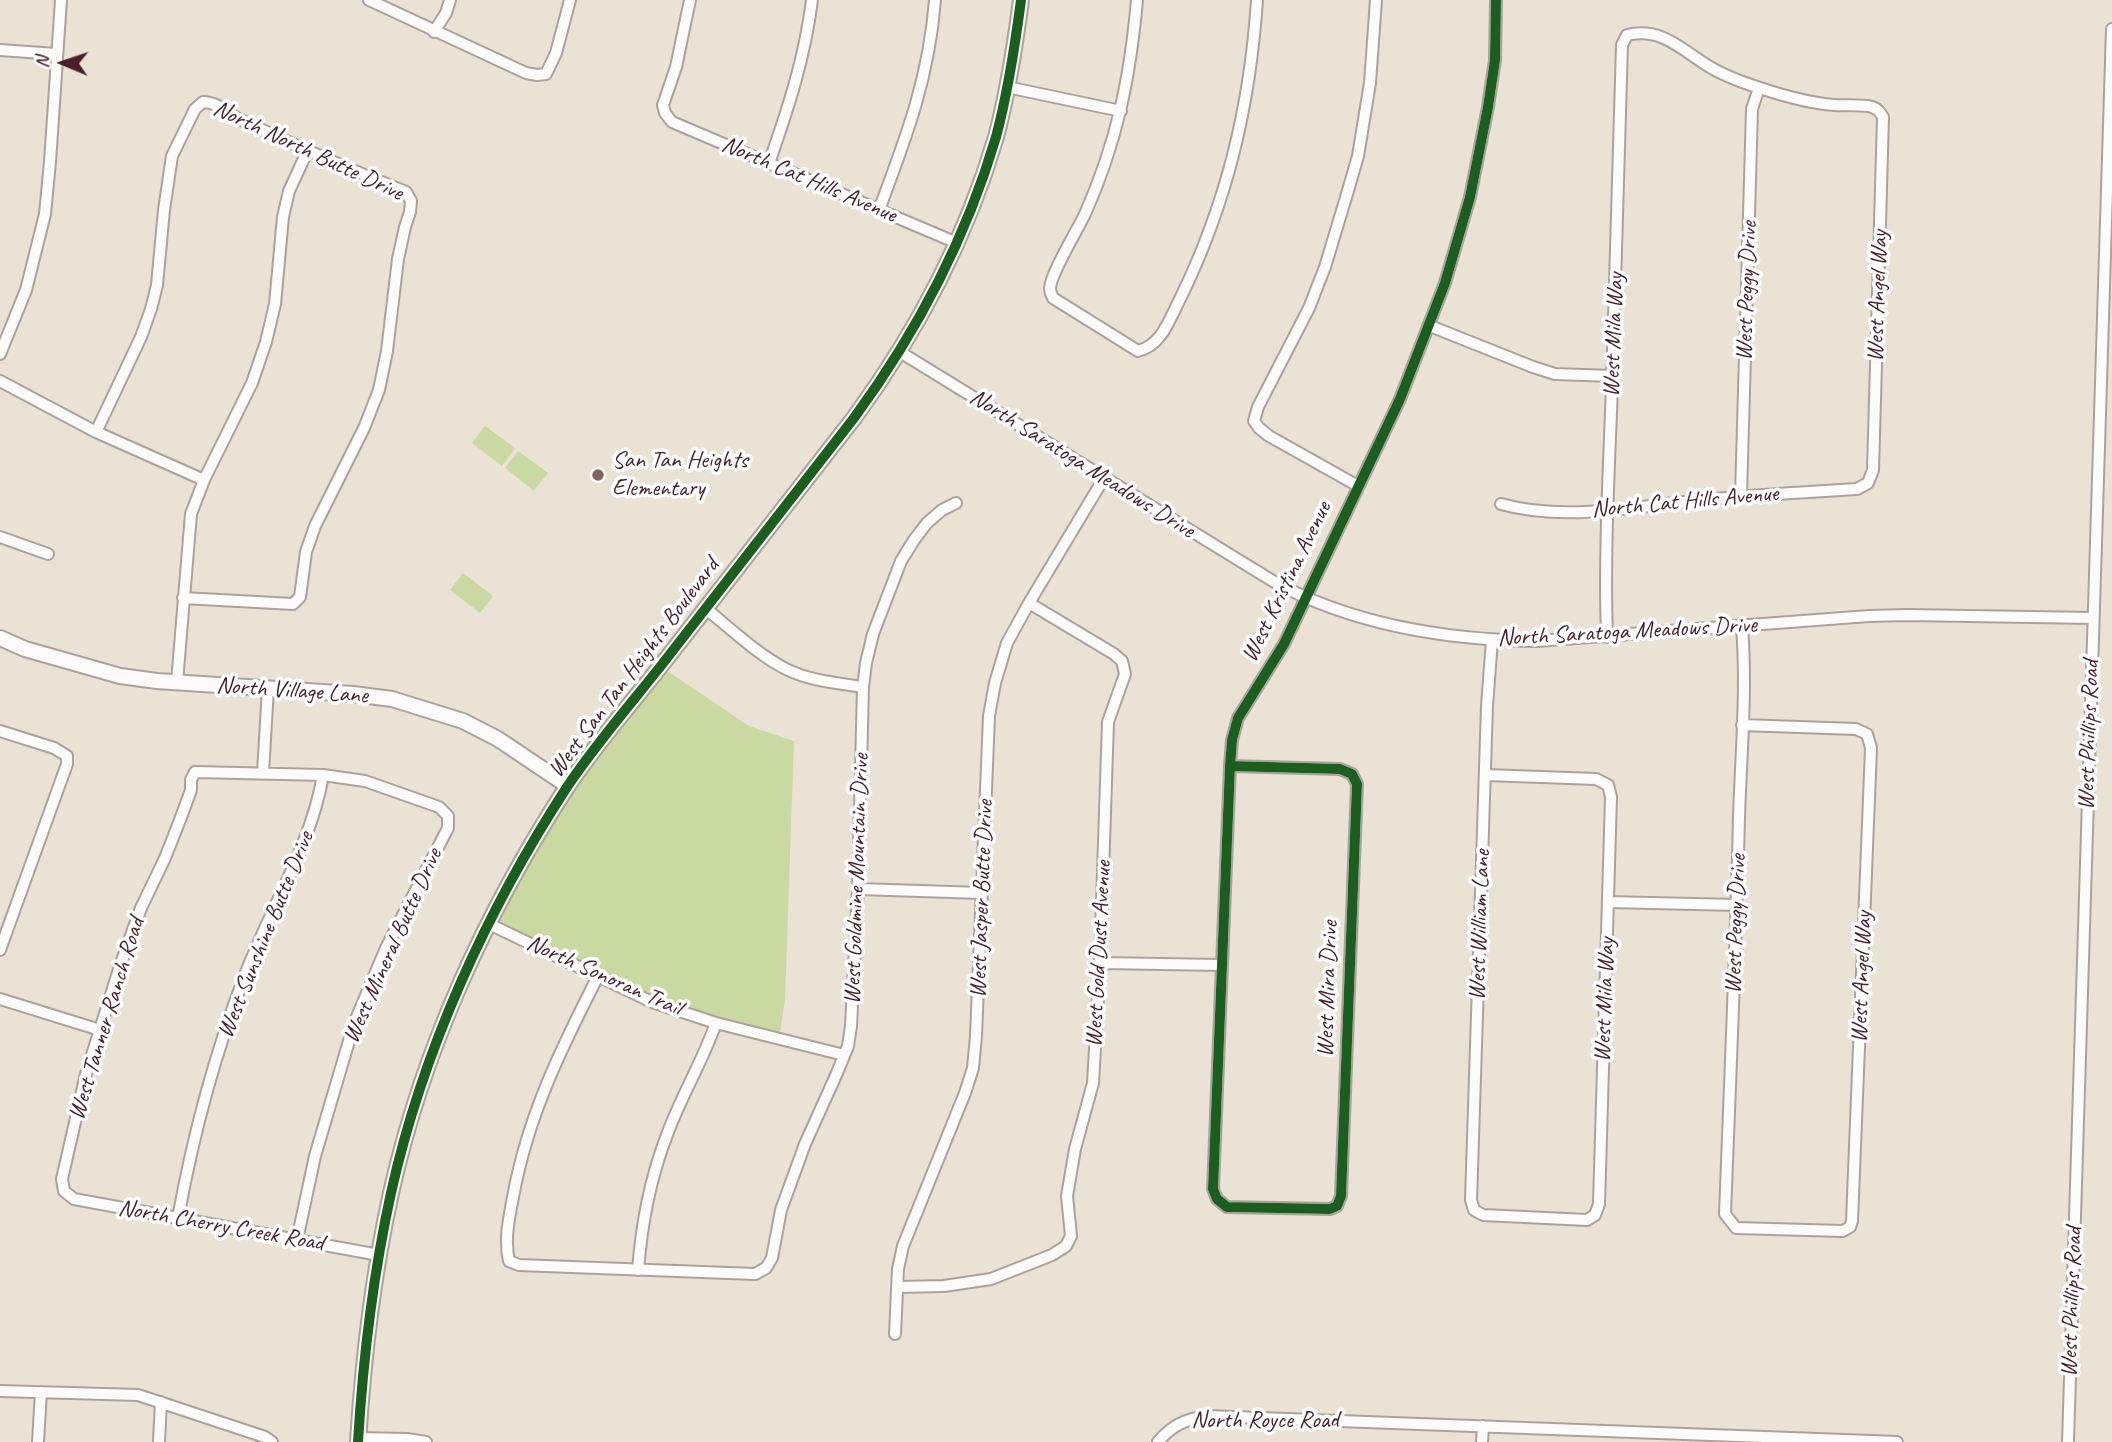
<!DOCTYPE html>
<style>
body{margin:0}
#map{position:relative;width:2112px;height:1442px;overflow:hidden;background:#eae2d5;font-family:Caveat,sans-serif}
canvas{display:block}
.north{position:absolute;left:28px;top:28px;width:70px;height:70px;-webkit-text-stroke:5px #fff;paint-order:stroke;rotate:272deg;font-size:19px;font-weight:700;line-height:28px;text-align:center;color:#4a1f2b}
.north::after{content:'';display:block;margin:auto;width:24px;height:32px;background:#4a1f2b;clip-path:polygon(50% 0,100% 100%,50% 72%,0 100%)}
</style>
<div id="map">
<canvas width="2112" height="1442"></canvas>
<div class="north">N</div>
</div>
<script>
const ctx = document.querySelector('canvas').getContext('2d');
ctx.lineJoin = 'round';
function fill(path, color) {
  ctx.fillStyle = color;
  ctx.fill(path, 'evenodd');
}
function stroke(path, color, width, dash) {
  ctx.strokeStyle = color;
  ctx.lineWidth = width;
  ctx.lineCap = dash ? 'butt' : 'round';
  ctx.setLineDash(dash || []);
  ctx.stroke(path);
}
function write(font, color, halo, rows, align = 'center') {
  ctx.font = font + ' Caveat,sans-serif';
  ctx.lineWidth = 7;
  ctx.setLineDash([]);
  ctx.textBaseline = 'middle';
  ctx.strokeStyle = halo;
  ctx.fillStyle = color;
  for (const [text, x, y, turn = 0] of rows) {
    ctx.save();
    ctx.translate(x, y);
    ctx.rotate((+turn || 0) * Math.PI / 180);
    ctx.textAlign = isNaN(turn) ? turn : align;
    if (halo) ctx.strokeText(text, 0, 0);
    ctx.fillText(text, 0, 0);
    ctx.restore();
  }
}
fill(new Path2D(`
 M485 426 515 448 502 466 472 443Z
 M518 451 548 473 534 491 505 468Z
 M463 573 493 596 480 613 450 590Z
 M660 666 749 726 794 741 785 999 779 1038 677 1011 489 924 526 856Z`), '#cad8a2');
const minor = new Path2D(`
 M369 0 526 73 537 75 546 74 556 53 570 0
 M690 0 676 67 663 105 665 113 672 122 957 243
 M1137 0C1130 78 1117 142 1085 214 1077 231 1051 273 1050 288 1050 290 1052 296 1053 298L1138 351C1162 345 1169 320 1180 299 1227 203 1250 106 1257 0
 M434 32 446 13 450 0
 M0 50 56 54
 M1007 87 1121 111
 M769 163C788 109 805 57 812 0
 M879 210C906 138 929 78 935 0
 M1430 326 1533 367 1555 374 1613 376
 M900 352 1276 583C1355 625 1448 640 1537 641L1869 616 1907 615 2092 618
 M0 354 26 290 45 214 50 162 61 0
 M0 381 96 432 204 480
 M96 432 141 337 151 309 157 285 164 210 172 156 195 109 203 102C218 102 228 114 241 120 296 146 351 170 406 192L411 201 410 212 405 227 398 259 387 351 379 390 364 428 315 526 306 552 300 597 293 604 183 598
 M1358 486 1269 436 1259 428 1254 421 1258 407 1309 308 1325 267 1347 194 1358 156 1370 83 1376 0
 M1741 496 1752 109 1759 88
 M1501 504C1565 522 1637 506 1703 500 1754 495 1805 492 1857 489L1868 483 1873 470 1883 117C1880 112 1878 109 1872 107 1861 104 1846 106 1834 105 1809 103 1784 96 1760 88 1741 82 1722 75 1705 64 1680 48 1660 27 1627 35L1622 45C1619 159 1616 273 1612 386 1609 470 1604 553 1607 637
 M0 537 48 554
 M705 608C730 628 759 656 788 670 811 681 838 683 863 687
 M177 682 191 514 204 480 252 383 266 342 275 304 283 217 289 191 307 152
 M1742 725 1856 729 1867 734 1871 748 1852 1221 1850 1227 1843 1231 1736 1228 1725 1214C1730 1082 1736 949 1739 817 1741 754 1747 689 1742 626
 M0 731 54 748 67 756V764L0 950
 M1230 766 1340 769 1352 774 1357 784 1341 1196 1337 1206 1330 1209 1227 1207 1217 1199 1213 1189 1230 766 1232 740 1238 718 1284 644 1400 399 1445 283 1470 197 1488 107 1495 60 1496 0
 M263 773 268 688
 M1485 775 1596 779 1608 785 1611 797 1599 1204 1595 1215 1587 1220 1483 1215 1474 1210 1471 1200 1487 706 1492 640
 M858 889 982 893
 M1608 902 1737 905
 M489 924 652 1002 716 1023 844 1055
 M1100 963 1222 965
 M598 976C561 1049 528 1115 513 1197 509 1219 504 1239 509 1261L519 1265 755 1274 766 1268 772 1258 781 1210 805 1144 837 1073 848 1046 851 1026 858 889 863 687 866 663 873 634 901 561 914 540 927 523 942 510 956 503
 M0 999 100 1030
 M178 1218C193 1136 215 1053 245 975 270 909 311 846 323 775
 M297 1240 315 1156 354 1024 386 948 448 828V816L439 807 365 781 323 775 195 772 191 780V790L180 820 165 858 141 908 120 966 86 1074 62 1179 64 1191 74 1199 379 1255
 M638 1270C642 1221 650 1179 668 1132 682 1095 703 1060 716 1023
 M897 1287 944 1286 991 1279 1052 1255 1066 1246 1071 1236 1067 1196 1075 1149 1093 1083 1100 963 1108 722 1125 674 1122 661 1114 654 1029 603
 M895 1334 898 1269 903 1246 965 1093 973 1068 976 1036 989 716 995 683 1007 643 1029 603 1104 478
 M0 1391 138 1395 265 1437 272 1442
 M359 1438 407 1439 426 1442
 M38 1442 41 1392
 M159 1442 161 1402
 M1158 1442C1172 1425 1186 1419 1207 1416L1897 1442
 M1482 1442 1483 1426
 M2068 1442 2112 29`);
const tertiary = new Path2D(`
 M0 638 25 649 120 676 157 681 353 694 392 699 463 721 498 739 568 786
 M358 1442C363 1359 373 1275 391 1193 423 1049 487 910 567 787 595 745 629 706 660 667 724 584 790 501 854 418 917 332 966 239 996 137 1008 92 1015 46 1021 0`);
stroke(minor, '#aca29c', 14);
stroke(tertiary, '#aca29c', 18);
stroke(minor, '#fcfbf9', 10);
stroke(tertiary, '#fcfbf9', 14);
stroke(new Path2D(`
 M1230 766 1340 769 1352 774 1357 784 1341 1196 1337 1206 1330 1209 1227 1207 1217 1199 1213 1189 1230 766 1232 740 1238 718 1284 644 1400 399 1445 283 1470 197 1488 107 1495 60 1496 0
 M358 1442C363 1359 373 1275 391 1193 423 1049 487 910 567 787 595 745 629 706 660 667 724 584 790 501 854 418 917 332 966 239 996 137 1008 92 1015 46 1021 0`), '#1b5e20', 10);
for (const [x, y, r, color] of [
 [598,475,7,"#826366"]
]) {
  const dot = new Path2D();
  dot.arc(x, y, r, 0, 2 * Math.PI);
  ctx.fillStyle = color;
  ctx.fill(dot);
  stroke(dot, '#fff', 2.5);
}
write('24px', '#4a1f2b', '#fff', [
 ["North North Butte Drive",308,151,25],
 ["North Cat Hills Avenue",809,180,23],
 ["West Peggy Drive",1747,291,-88],
 ["West Angel Way",1878,296,-88],
 ["West Mila Way",1614,335,-88],
 ["North Saratoga Meadows Drive",1082,464,32],
 ["North Cat Hills Avenue",1685,502,-5],
 ["West Kristina Avenue",1287,582,-64],
 ["North Saratoga Meadows Drive",1627,632,-3],
 ["West San Tan Heights Boulevard",634,668,-53],
 ["North Village Lane",292,691,4],
 ["West Phillips Road",2089,735,-88],
 ["West Goldmine Mountain Drive",857,879,-88],
 ["West Jasper Butte Drive",982,899,-88],
 ["West Peggy Drive",1736,924,-88],
 ["West William Lane",1480,925,-88],
 ["West Sunshine Butte Drive",266,935,-68],
 ["West Mineral Butte Drive",393,946,-66],
 ["West Gold Dust Avenue",1099,954,-87],
 ["North Sonoran Trail",604,976,24],
 ["West Angel Way",1862,977,-88],
 ["West Mira Drive",1328,989,-88],
 ["West Mila Way",1605,1000,-88],
 ["West Tanner Ranch Road",107,1019,-73],
 ["North Cherry Creek Road",221,1226,10],
 ["West Phillips Road",2072,1302,-88],
 ["North Royce Road",1265,1421]
]);
write('24px', '#4a1f2b', '#fff', [
 ["San Tan Heights",612,461],
 ["Elementary",612,489]
], 'left');
</script>
